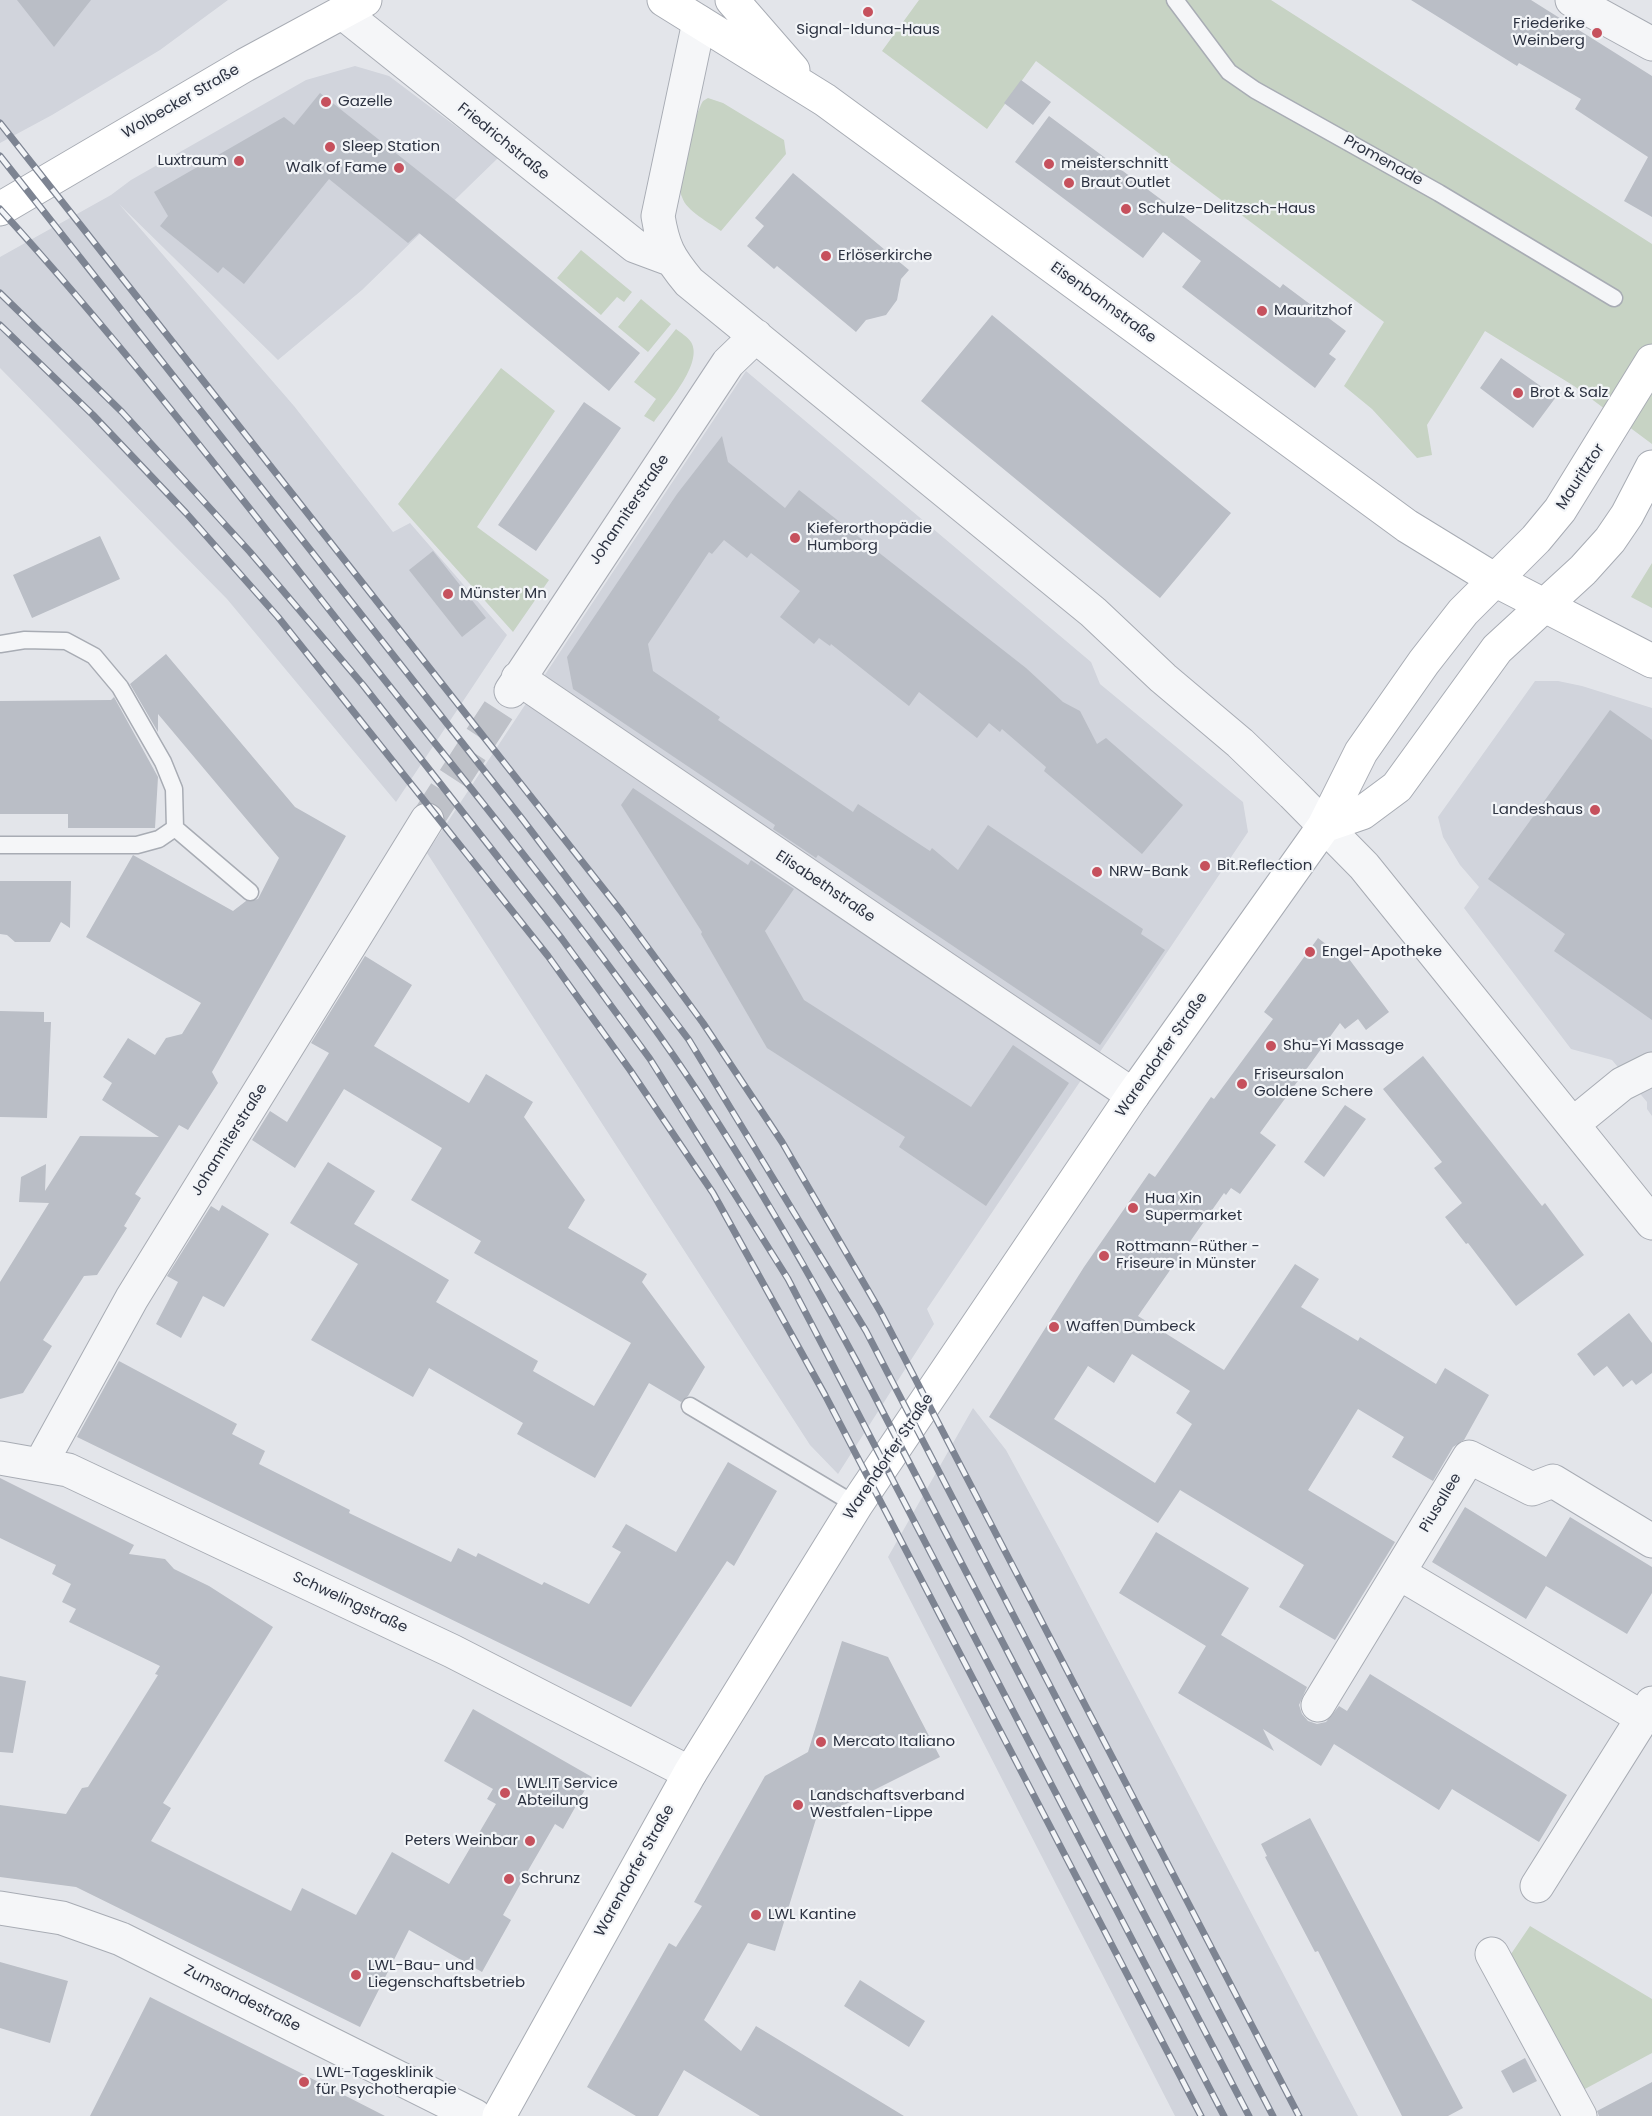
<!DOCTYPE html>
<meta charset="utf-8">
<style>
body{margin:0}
canvas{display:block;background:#e3e5ea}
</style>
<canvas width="1652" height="2116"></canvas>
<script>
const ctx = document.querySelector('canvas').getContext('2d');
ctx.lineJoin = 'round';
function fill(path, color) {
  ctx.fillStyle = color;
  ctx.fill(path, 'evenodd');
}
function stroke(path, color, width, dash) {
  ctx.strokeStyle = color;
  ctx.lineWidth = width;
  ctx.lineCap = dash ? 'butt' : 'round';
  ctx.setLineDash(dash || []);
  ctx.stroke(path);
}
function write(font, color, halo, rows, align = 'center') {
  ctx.font = font + ' Poppins,sans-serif';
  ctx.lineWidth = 4.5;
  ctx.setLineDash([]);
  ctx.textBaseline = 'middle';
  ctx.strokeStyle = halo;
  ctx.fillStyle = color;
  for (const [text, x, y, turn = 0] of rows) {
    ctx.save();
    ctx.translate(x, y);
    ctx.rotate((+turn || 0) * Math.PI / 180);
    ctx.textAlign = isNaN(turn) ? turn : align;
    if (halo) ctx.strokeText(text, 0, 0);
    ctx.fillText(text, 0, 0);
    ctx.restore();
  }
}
fill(new Path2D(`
 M0 0H228L160 50 52 115 0 143Z
 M355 66 389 76 498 158 362 290 278 360 119 204 294 406 393 532 410 523 507 635 396 802 227 599 0 368V257L111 195 131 180 306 80Z
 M746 371 1091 662 1100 684 1243 802 1248 832 927 1309 934 1324 838 1474 810 1445 427 853Z
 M1535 681H1558L1582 686 1652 708V1116L1647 1109V1102L1612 1060 1571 1049 1464 908 1479 887 1460 865 1443 837 1438 817Z
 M973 1408 1006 1450 1062 1553 1358 2116H1175L888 1557Z`), '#d1d4dc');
fill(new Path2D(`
 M919 0H1271L1652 244V444L1574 386 1485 331 1427 425 1432 455 1417 458 1372 409 1344 386 1384 322 1036 61 987 129 882 51Z
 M708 98 723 103 784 140 786 154 721 231C710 223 686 211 682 197 676 181 694 116 703 101Z
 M581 250 632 292 624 302 617 297 601 315 557 278Z
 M641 299 671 324 648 352 618 327Z
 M676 329C681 333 688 337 691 342 704 363 666 405 654 422L644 416 656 399 634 382Z
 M501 368 555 411 477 527 549 580 513 632 398 504Z
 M1652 563V608L1631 597Z
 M1530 1926 1652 1999V2053L1583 2090 1511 1954Z`), '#c7d3c4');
fill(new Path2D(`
 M17 0H91L54 47Z
 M1411 0H1531L1652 76V217L1624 201 1648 157 1575 109 1581 99 1519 63 1517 66Z
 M1021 80 1051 102 1033 125 1004 103Z
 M320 93 455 200 640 353 609 391 419 233 408 243 329 179 244 284 223 267 218 273 160 226 168 216 154 192 284 117 294 125Z
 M1049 116 1280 288 1283 284 1346 331 1329 354 1336 359 1315 388 1182 287 1201 261 1163 232 1143 258 1015 162Z
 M793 173 909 270 901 279 897 300 886 315 866 320 856 332 777 266 774 269 747 246 764 226 755 218Z
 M992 315 1231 513 1160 598 921 401Z
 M1501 358 1556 397 1533 428 1480 388Z
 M584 402 621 428 536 551 498 525Z
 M722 436 728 462 785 508 799 490 1026 668 1063 702 1080 711 1097 744 1106 738 1183 805 1142 854 1044 771 1046 767 1002 729 1000 732 989 723 977 738 919 692 909 706 831 644 830 646 819 638 814 644 780 617 800 591 751 553 747 558 724 540 712 554 709 552 648 644 653 671 720 717 718 720 853 812 858 804 930 851 932 848 958 870 988 825 1143 929 1141 934 1165 950 1100 1045 818 855 816 858 773 829 775 825 573 689 567 657 677 494Z
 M100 536 120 579 32 618 13 575Z
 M433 551 486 618 462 637 409 570Z
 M166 654 295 807 346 836 212 1072 218 1083 188 1130 179 1125 135 1194 141 1198 124 1226 127 1228 104 1264 97 1275 84 1276 43 1340 52 1346 23 1393 0 1399V1282L49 1203 19 1202 21 1177 46 1164 45 1191 80 1136 159 1137 102 1100 112 1083 103 1077 128 1038 155 1055 166 1038 182 1034 201 1003 86 937 133 855 233 911 246 901 258 899 279 858 158 714V732L130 684Z
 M114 697 158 777 155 828H68V814H0V701L111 700Z
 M1610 710 1652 740V1020L1554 951 1565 934 1488 879Z
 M633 788 748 865 751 860 794 889 765 931 804 1000 971 1107 1013 1045 1069 1083 986 1206 899 1147 905 1137 767 1048 701 934 702 932 621 805Z
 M0 881H71L70 928 61 922 50 942H15L7 935 0 934Z
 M1318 938 1340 955 1343 951 1389 1012 1366 1030 1358 1019 1345 1029 1340 1023 1260 1133 1276 1145 1240 1194 1231 1188 1226 1195 1224 1193 1138 1316 1224 1370 1295 1264 1319 1279 1301 1307 1358 1341 1360 1337 1436 1384 1445 1368 1489 1395 1464 1440 1453 1447 1433 1481 1392 1457 1404 1437 1358 1409 1308 1490 1395 1542 1335 1640 1279 1607 1304 1565 1180 1490 1158 1523 989 1417 1084 1267 1149 1173 1155 1177 1211 1097 1214 1099 1273 1019 1264 1012ZM1132 1354 1190 1391 1176 1413 1192 1424 1155 1483 1054 1419 1088 1366 1114 1383Z
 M365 956 412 985 374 1046 469 1103 486 1074 533 1102 524 1117 585 1200 568 1228 647 1274 642 1282 705 1367 688 1396 681 1402 649 1383 595 1478 517 1434 523 1423 429 1368 413 1397 311 1340 358 1264 290 1223 328 1162 375 1191 354 1224 449 1280 436 1302 538 1361 533 1371 594 1406 631 1343 474 1253 481 1241 411 1200 442 1148 344 1089 295 1168 252 1140 270 1111 287 1122 329 1053 311 1043Z
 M0 1011 44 1012V1022H51L47 1118 0 1117Z
 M1423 1056 1542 1206 1545 1203 1584 1255 1516 1306 1468 1243 1466 1244 1445 1217 1462 1203 1434 1168 1442 1162 1383 1089Z
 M1345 1105 1366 1119 1324 1177 1304 1162Z
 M222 1205 269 1234 224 1307 203 1296 181 1338 156 1324 178 1282 167 1276 211 1206 219 1211Z
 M1629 1313 1652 1343V1373L1636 1385 1632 1380 1623 1387 1607 1366 1594 1376 1577 1354Z
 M119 1361 237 1424 232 1434 265 1451 259 1464 350 1510 349 1513 451 1562 458 1548 476 1557 478 1553 542 1585 544 1582 589 1604 621 1552 612 1547 626 1524 676 1552 728 1462 777 1491 734 1566 727 1561 631 1707 77 1437Z
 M0 1478 134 1545 129 1554 165 1559 174 1569 209 1586 273 1627 163 1803 171 1808 151 1841 291 1911 302 1888 356 1915 392 1852 449 1884 496 1804 487 1799 493 1789 444 1761 473 1709 592 1777 563 1829 555 1824 526 1874 503 1915 511 1920 482 1972 409 1930 360 2027 76 1887 0 1877V1805L66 1814 82 1788 88 1787 158 1675 155 1674 160 1666 69 1622 76 1609 62 1602 71 1584 52 1574 56 1565 0 1538Z
 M1465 1507 1546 1557 1570 1517 1652 1567V1593L1627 1634 1546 1586 1526 1619 1432 1562Z
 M1156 1532 1249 1588 1221 1635 1307 1687 1299 1705 1302 1714 1308 1721 1317 1724 1326 1722 1339 1706 1347 1711 1370 1674 1567 1795 1539 1842 1452 1789 1439 1810 1334 1744 1321 1766 1263 1729 1274 1751 1178 1693 1206 1646 1119 1593Z
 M842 1641 888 1657 940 1757 816 1819 775 1951 748 1943 704 2020 741 2051 756 2026 904 2116H760L684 2070 658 2116H636L587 2087 669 1943 676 1947 702 1906 694 1902 765 1776 808 1752Z
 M0 1676 26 1681 13 1753 0 1752Z
 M1310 1818 1463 2108 1448 2116H1402L1318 1951 1315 1952 1265 1857 1267 1856 1261 1844Z
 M0 1962 68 1981 50 2043 0 2028Z
 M860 1980 925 2021 909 2047 844 2006Z
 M150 1997 295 2070 385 2116H90Z
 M1525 2058 1537 2081 1513 2093 1501 2071Z
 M1652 2082V2116H1599L1597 2111Z`), '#babec6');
stroke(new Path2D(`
 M427 820 511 691`), '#bec1c8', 33, [33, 16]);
const lane = new Path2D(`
 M1175 0 1229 72 1255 90 1439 193 1614 298
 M0 644 25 640 66 641 94 656 120 687 163 762 174 789 175 828 250 892
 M0 845H137L159 839 175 828
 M690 1406 856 1505`);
const street = new Path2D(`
 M1572 0 1652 44
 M343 13 635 246 670 259
 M699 22 658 216C663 247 669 258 689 282L1093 612 1163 678 1240 743 1293 794 1364 866 1652 1223
 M518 678C723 817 927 958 1133 1095
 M511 691 728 363 756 336
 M1573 1124 1622 1084 1652 1069
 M0 1458 68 1470 452 1651 690 1773
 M40 1465 132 1298 427 820
 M1399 1573 1643 1718
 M1318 1705 1469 1457 1532 1489 1553 1481 1652 1541
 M1537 1886 1652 1703
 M0 1908 62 1918 121 1939 475 2116
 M1492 1954 1580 2116`);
const secondary = new Path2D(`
 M664 0 825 100 1407 526 1495 580 1652 661
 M732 0 793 70
 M0 209 245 65 365 0
 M1324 826 1362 813 1397 787 1497 649 1583 570 1610 540 1627 515 1652 467
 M499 2116 690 1773 856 1505 1133 1095 1324 826 1361 752 1424 662 1463 612 1536 539 1560 510 1652 361`);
stroke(lane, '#a8acb4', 19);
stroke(street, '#a8acb4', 35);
stroke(secondary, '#a8acb4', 35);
stroke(lane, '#f5f6f8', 16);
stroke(street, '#f5f6f8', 33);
stroke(secondary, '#fff', 33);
const rail = new Path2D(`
 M0 123 621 911 703 1023 782 1142 880 1311 1299 2116
 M0 156 523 820 689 1040 866 1331 1273 2116
 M0 209C132 354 250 510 372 664 474 793 579 920 673 1055 742 1155 802 1260 859 1366L1249 2116
 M0 293 122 412 250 552 363 685 562 939 650 1059 788 1279 1224 2116
 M0 325 93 415 186 513 278 617 548 956 630 1070 713 1193 825 1395 1201 2116`);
stroke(rail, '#7d8492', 7);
stroke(rail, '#f2f4f7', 4.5, [14]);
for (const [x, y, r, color] of [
 [868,12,6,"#c6515d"],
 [1597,33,6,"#c6515d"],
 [326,102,6,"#c6515d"],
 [330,147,6,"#c6515d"],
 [239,161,6,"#c6515d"],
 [1049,164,6,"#c6515d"],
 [399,168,6,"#c6515d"],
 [1069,183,6,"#c6515d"],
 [1126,209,6,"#c6515d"],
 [826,256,6,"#c6515d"],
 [1262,311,6,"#c6515d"],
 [1518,393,6,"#c6515d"],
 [795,538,6,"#c6515d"],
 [448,594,6,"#c6515d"],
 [1595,810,6,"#c6515d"],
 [1205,866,6,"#c6515d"],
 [1097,872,6,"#c6515d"],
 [1310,952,6,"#c6515d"],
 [1271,1046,6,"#c6515d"],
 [1242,1084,6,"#c6515d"],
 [1133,1208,6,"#c6515d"],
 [1104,1256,6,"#c6515d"],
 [1054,1327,6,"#c6515d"],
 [821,1742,6,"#c6515d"],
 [505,1793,6,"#c6515d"],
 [798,1805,6,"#c6515d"],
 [530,1841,6,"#c6515d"],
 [509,1879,6,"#c6515d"],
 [756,1915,6,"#c6515d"],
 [356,1975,6,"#c6515d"],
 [304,2082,6,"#c6515d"]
]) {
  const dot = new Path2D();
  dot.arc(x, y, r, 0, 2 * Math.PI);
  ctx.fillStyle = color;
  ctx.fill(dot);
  stroke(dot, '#f2f4f7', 2);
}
write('15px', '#2c3241', '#f2f4f7', [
 ["Friederike",1585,24,"right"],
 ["Weinberg",1585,41,"right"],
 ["Signal-Iduna-Haus",868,30,"center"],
 ["Gazelle",338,102],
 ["Sleep Station",342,147],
 ["Luxtraum",227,161,"right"],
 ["meisterschnitt",1061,164],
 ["Walk of Fame",387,168,"right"],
 ["Braut Outlet",1081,183],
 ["Schulze-Delitzsch-Haus",1138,209],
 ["Erlöserkirche",838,256],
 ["Mauritzhof",1274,311],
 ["Brot & Salz",1530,393],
 ["Kieferorthopädie",807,529],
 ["Humborg",807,546],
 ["Münster Mn",460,594],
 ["Landeshaus",1583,810,"right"],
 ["Bit.Reflection",1217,866],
 ["NRW-Bank",1109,872],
 ["Engel-Apotheke",1322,952],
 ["Shu-Yi Massage",1283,1046],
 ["Friseursalon",1254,1075],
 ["Goldene Schere",1254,1092],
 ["Hua Xin",1145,1199],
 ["Supermarket",1145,1216],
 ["Rottmann-Rüther -",1116,1247],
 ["Friseure in Münster",1116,1264],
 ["Waffen Dumbeck",1066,1327],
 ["Mercato Italiano",833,1742],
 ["LWL.IT Service",517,1784],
 ["Abteilung",517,1801],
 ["Landschaftsverband",810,1796],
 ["Westfalen-Lippe",810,1813],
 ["Peters Weinbar",518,1841,"right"],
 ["Schrunz",521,1879],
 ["LWL Kantine",768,1915],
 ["LWL-Bau- und",368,1966],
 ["Liegenschaftsbetrieb",368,1983],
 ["LWL-Tagesklinik",316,2073],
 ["für Psychotherapie",316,2090]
], 'left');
write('15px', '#2c3241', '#f2f4f7', [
 ["Wolbecker Straße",181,102,-30],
 ["Friedrichstraße",503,142,39],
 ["Promenade",1383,161,29],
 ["Eisenbahnstraße",1103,303,36],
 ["Mauritztor",1581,477,-57],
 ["Johanniterstraße",630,510,-56],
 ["Elisabethstraße",825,887,34],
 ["Warendorfer Straße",1162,1055,-55],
 ["Johanniterstraße",230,1140,-58],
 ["Warendorfer Straße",889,1457,-56],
 ["Piusallee",1441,1503,-59],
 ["Schwelingstraße",350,1603,25],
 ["Warendorfer Straße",635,1871,-61],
 ["Zumsandestraße",242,1999,27]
]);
</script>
